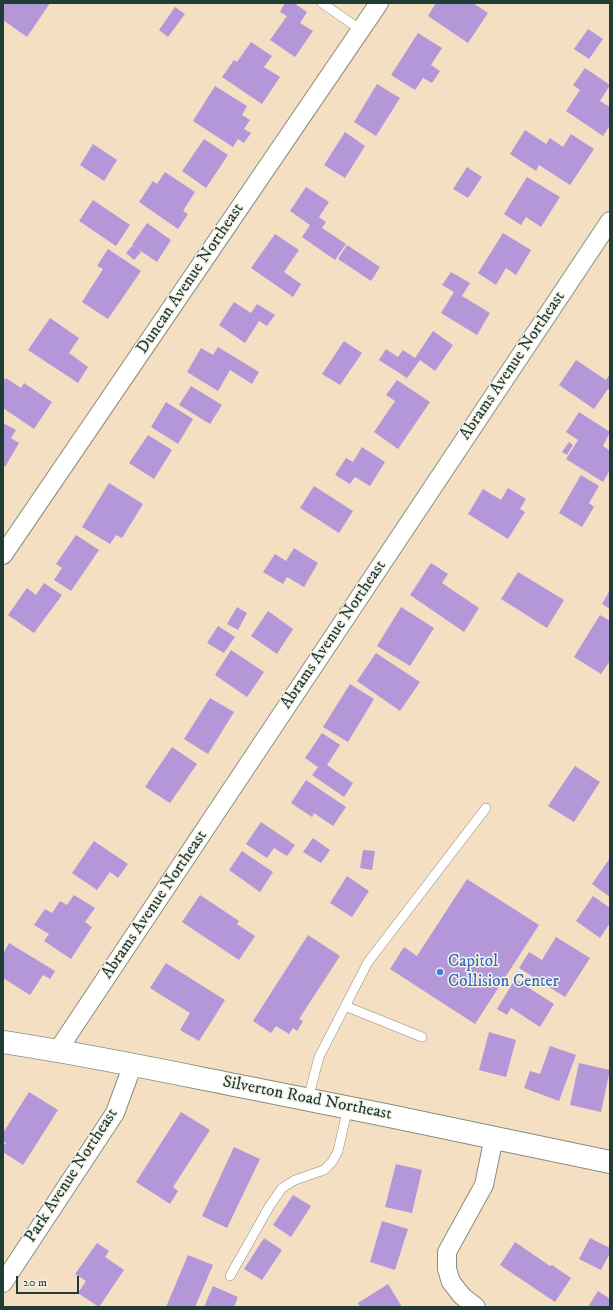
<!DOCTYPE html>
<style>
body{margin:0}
#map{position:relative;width:613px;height:1310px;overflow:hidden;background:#f4dfc3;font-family:"IM FELL DW Pica",serif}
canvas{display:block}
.frame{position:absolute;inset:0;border:4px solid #1f3d34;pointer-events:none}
.scale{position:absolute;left:16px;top:1276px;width:63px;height:18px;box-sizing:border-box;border:2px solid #1f3d34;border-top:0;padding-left:5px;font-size:12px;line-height:14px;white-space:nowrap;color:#1f3d34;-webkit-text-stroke:3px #f7f3e8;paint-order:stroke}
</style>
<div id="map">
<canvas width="613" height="1310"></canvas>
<div class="frame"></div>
<div class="scale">20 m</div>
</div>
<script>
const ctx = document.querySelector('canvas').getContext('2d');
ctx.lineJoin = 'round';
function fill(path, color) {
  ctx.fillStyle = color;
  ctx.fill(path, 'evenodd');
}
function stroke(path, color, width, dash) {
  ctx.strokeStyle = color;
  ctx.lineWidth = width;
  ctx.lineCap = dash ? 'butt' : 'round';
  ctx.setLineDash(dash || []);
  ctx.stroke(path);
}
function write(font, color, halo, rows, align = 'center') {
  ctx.font = font + ' "IM FELL DW Pica",serif';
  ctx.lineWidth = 3;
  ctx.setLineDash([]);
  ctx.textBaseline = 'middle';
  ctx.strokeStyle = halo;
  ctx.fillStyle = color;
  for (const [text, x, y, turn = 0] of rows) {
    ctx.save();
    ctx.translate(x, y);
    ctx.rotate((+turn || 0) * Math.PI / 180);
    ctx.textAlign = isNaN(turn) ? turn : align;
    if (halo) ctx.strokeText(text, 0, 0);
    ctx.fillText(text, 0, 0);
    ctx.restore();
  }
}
fill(new Path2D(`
 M3 3H50L27 37 3 20Z
 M285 3H294L307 12 300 23 313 31 295 57 270 40 287 16 280 12Z
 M436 3H473L488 13 468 43 428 16Z
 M175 7 185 14 168 37 159 30Z
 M588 29 603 39 589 59 574 49Z
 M418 33 442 48 431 65 440 71 432 83 423 78 415 90 391 75Z
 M251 42 272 56 264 67 280 77 262 104 222 77 234 60 237 62Z
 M585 68 610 85 600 101 610 107V125L603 136 566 111 580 90 573 85Z
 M377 84 400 98 376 136 354 122Z
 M215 86 247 106 242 115 250 120 244 129 251 133 244 143 238 139 233 147 193 121Z
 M525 130 546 144 550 138 563 147 571 134 594 149 570 185 539 165 536 171 510 154Z
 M345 132 365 146 345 178 324 165Z
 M204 139 228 155 206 188 182 171Z
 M93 144 117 160 104 181 80 165Z
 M467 167 482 177 468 198 453 189Z
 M165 172 195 192 183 211 188 214 178 229 139 202 153 181 157 184Z
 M527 177 560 197 541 227 526 217 521 225 504 214Z
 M306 187 329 202 319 217 326 222 322 228 346 244 335 260 302 237 310 225 290 211Z
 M93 200 130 225 116 246 79 221Z
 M147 223 171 240 157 262 132 245Z
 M503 233 531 250 516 275 506 268 496 285 478 273Z
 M275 234 299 250 284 272 301 284 293 297 251 268Z
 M133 245 141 252 134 260 126 253Z
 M347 245 380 267 371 281 338 259Z
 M108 249 141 271 108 319 82 302 103 269 97 266Z
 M451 272 470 283 462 296 490 313 477 335 441 313 454 292 442 285Z
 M234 302 251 313 257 304 275 315 267 326 259 321 245 343 219 325Z
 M50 318 79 338 69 353 88 367 78 383 28 350Z
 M433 331 453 345 435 371 420 360 407 378 379 360 386 349 398 357 403 350 415 358Z
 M344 341 362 353 340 385 322 374Z
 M218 347 259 372 252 384 230 370 218 391 187 372 201 348 213 355Z
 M576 360 606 380 610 374V390L608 389 594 409 559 385Z
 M6 378 21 388 24 383 52 402 34 429 3 408V381Z
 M397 380 430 402 398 449 374 432 395 401 386 395Z
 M191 386 222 405 210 424 179 405Z
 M166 402 193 419 178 444 151 427Z
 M579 412 610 432 603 446 610 451V470L603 482 566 459 578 440 566 432Z
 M3 423 16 430 11 438 19 443 5 467 3 465Z
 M148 435 172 450 154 479 129 463Z
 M569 442 573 445 567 455 562 452Z
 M362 447 385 462 370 486 355 477 350 484 335 475 346 458 353 462Z
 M581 475 599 486 589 503 594 507 582 527 559 513Z
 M109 483 143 504 122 538 116 535 110 544 82 527Z
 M314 486 353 511 339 533 300 508Z
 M508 488 526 499 520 509 525 512 508 539 468 514 483 489 501 500Z
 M76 535 99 550 71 591 54 580 62 568 56 564Z
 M294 548 318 563 304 587 287 577 283 584 263 572 275 554 286 561Z
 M431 563 448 574 442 583 479 608 464 632 410 595Z
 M518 572 564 600 547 628 501 599Z
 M44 583 62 595 34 633 8 615 27 588 36 595Z
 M610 590V609L602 604Z
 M237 607 247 613 238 630 227 624Z
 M401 607 434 628 410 666 377 646Z
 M268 611 293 629 277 654 251 636Z
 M600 615 610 621V661L601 674 574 657Z
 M218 626 235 637 224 653 207 643Z
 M231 650 264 672 247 697 215 675Z
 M376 653 420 682 400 711 357 681Z
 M350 684 374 699 348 742 323 727Z
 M210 698 234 712 208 754 184 739Z
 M322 733 340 745 327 765 353 783 344 797 312 775 318 767 305 758Z
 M172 747 197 764 170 803 145 787Z
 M575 766 600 782 574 822 548 806Z
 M306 780 346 807 333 826 314 813 312 817 291 803Z
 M261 822 295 845 287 856 274 848 267 858 246 844Z
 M313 838 330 850 321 863 303 852Z
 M94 841 128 864 118 878 110 872 97 890 72 873Z
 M363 850 375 851 372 870 360 868Z
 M242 851 273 872 260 892 229 870Z
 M610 858V897L592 884Z
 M347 876 369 891 352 917 330 903Z
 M467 879 539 925 475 1024 390 969 404 947 417 956Z
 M74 895 95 908 85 922 92 927 71 959 44 941 49 934 34 925 45 909 52 913 60 901 67 905Z
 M200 895 239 921 237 924 255 936 239 960 182 922Z
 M593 896 610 908V923L600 938 576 921Z
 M308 935 340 956 299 1019 303 1021 297 1031 293 1028 289 1034 276 1026 271 1033 253 1021Z
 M556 937 590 958 565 997 519 968 529 952 542 960Z
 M9 943 55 971 50 979 43 975 30 995 3 978V954Z
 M166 963 225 1000 199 1041 180 1030 190 1013 150 988Z
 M515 979 554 1004 540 1027 511 1008 507 1015 497 1009Z
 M489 1032 516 1040 506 1077 479 1070Z
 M550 1046 576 1055 559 1101 524 1088 530 1071 540 1074Z
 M579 1063 610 1070 601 1112 570 1105Z
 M29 1092 58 1110 23 1165 3 1152V1146L6 1143 3 1141V1133Z
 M181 1112 210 1130 173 1187 178 1191 170 1204 136 1182Z
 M234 1147 260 1159 227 1228 202 1216Z
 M396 1164 422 1170 412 1213 385 1207Z
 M293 1195 311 1206 291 1237 273 1225Z
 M382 1221 408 1229 395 1270 370 1262Z
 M264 1238 282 1250 262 1280 244 1269Z
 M590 1238 610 1248V1253L601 1270 579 1259Z
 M515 1242 550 1266 552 1265 571 1278 555 1302 500 1265Z
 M97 1243 109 1251 105 1257 124 1270 99 1307 78 1293 86 1281 75 1274Z
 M188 1255 213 1265 195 1307H166Z
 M388 1284 402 1307H360L358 1303Z
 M213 1286 238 1297 234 1307H204Z
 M598 1291 610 1299V1307H588Z`), '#b397d8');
const lane = new Path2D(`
 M322 3 361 30
 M345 1006 422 1037
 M308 1099 319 1057 368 962 486 808
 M230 1276 269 1207 282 1188 295 1180 324 1170 332 1162 338 1151 348 1107`);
const street = new Path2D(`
 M3 555 379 3
 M58 1050 610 221
 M3 1283 115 1113 133 1064
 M476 1307 462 1296 451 1282 447 1269V1252L484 1185 494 1137`);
const primary = new Path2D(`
 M3 1042C84 1054 164 1071 245 1087 367 1111 488 1136 610 1162`);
stroke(lane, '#8a8e7c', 10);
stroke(street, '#8a8e7c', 20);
stroke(primary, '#8a8e7c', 24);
stroke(lane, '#fff', 9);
stroke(street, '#fff', 18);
stroke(primary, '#fff', 22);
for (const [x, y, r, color] of [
 [440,972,4,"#3f7fe0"]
]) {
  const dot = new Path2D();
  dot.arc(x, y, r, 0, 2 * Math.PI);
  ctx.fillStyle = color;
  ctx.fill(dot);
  stroke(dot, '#f7f3e8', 1.5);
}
write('17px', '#1f3d34', '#f7f3e8', [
 ["Duncan Avenue Northeast",191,279,-56],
 ["Abrams Avenue Northeast",513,366,-56],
 ["Abrams Avenue Northeast",334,635,-56],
 ["Abrams Avenue Northeast",155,905,-56],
 ["Silverton Road Northeast",307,1099,11],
 ["Park Avenue Northeast",72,1176,-57]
]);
write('17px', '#366cbe', '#f7f3e8', [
 ["Capitol",448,962],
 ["Collision Center",448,982]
], 'left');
</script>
